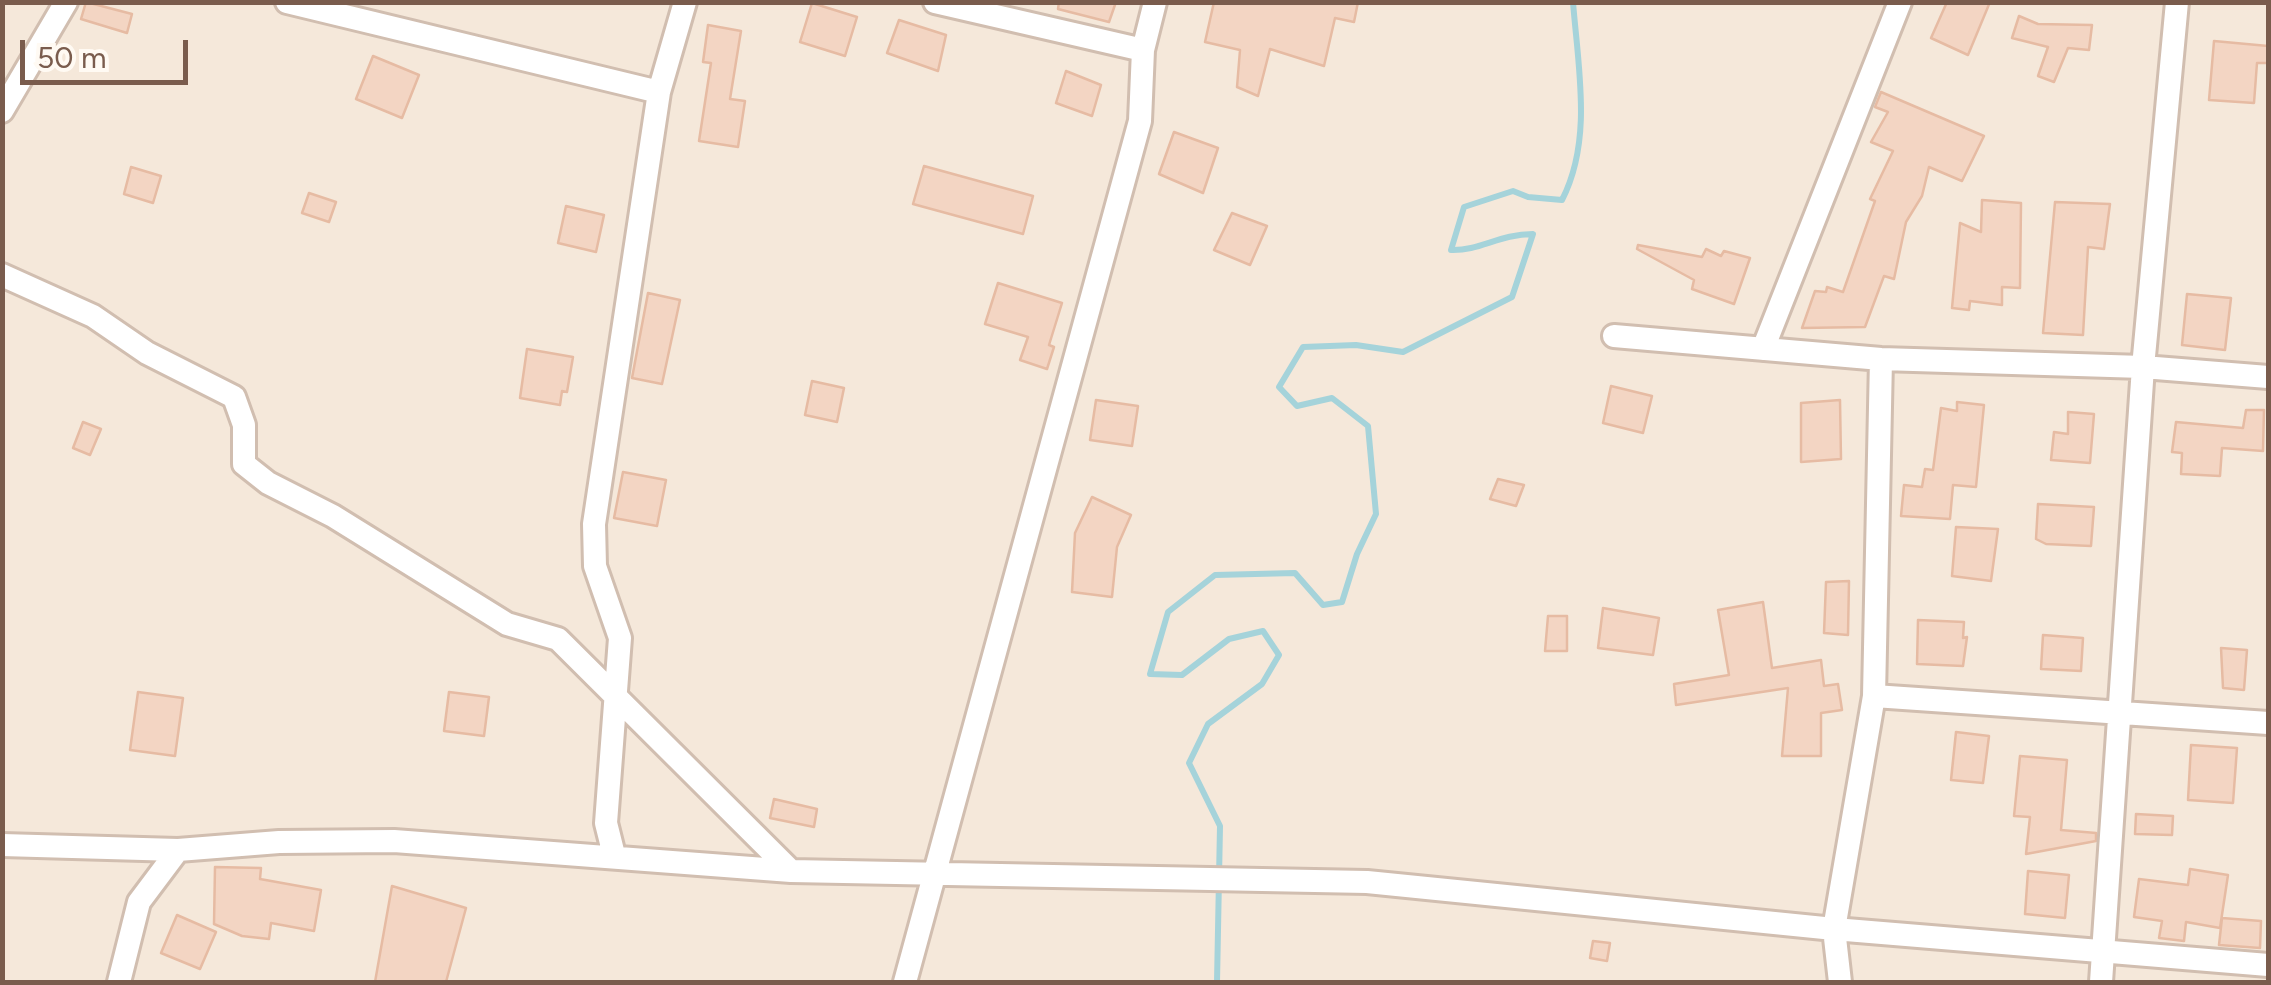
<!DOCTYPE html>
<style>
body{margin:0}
#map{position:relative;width:2271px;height:985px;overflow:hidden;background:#fdf6ec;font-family:Figtree,sans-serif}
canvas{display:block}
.frame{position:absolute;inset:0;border:5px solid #7a5c4d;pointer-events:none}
.scale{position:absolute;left:20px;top:40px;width:168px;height:45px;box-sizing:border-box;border:5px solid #7a5c4d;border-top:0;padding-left:12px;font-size:30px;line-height:35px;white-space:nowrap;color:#7a5c4d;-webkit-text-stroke:8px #fffaf3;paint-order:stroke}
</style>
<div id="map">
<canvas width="2271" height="985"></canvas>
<div class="frame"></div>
<div class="scale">50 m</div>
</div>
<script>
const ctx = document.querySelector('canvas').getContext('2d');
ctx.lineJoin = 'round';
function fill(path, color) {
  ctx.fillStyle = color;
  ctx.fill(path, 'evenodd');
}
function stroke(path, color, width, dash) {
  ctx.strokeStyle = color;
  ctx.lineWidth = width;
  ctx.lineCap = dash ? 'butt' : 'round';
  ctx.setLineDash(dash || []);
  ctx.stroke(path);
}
fill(new Path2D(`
 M3 3H2268V982H3Z`), '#f5e8da');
stroke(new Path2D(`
 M1217 982 1220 826 1189 763 1208 724 1262 684 1279 655 1263 631 1229 639 1182 675 1150 674 1168 612 1215 575 1295 573 1323 605 1342 602 1357 554 1376 514 1368 426 1332 398 1297 406 1279 387 1303 347 1356 345 1403 352 1512 297 1533 234C1499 234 1480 251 1451 250L1464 207 1513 191 1528 197 1562 200C1593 140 1578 67 1573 2`), '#a5d3da', 6);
const building = new Path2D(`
 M86 2 132 14 127 33 81 19Z
 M1059 2H1116L1109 22 1058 9Z
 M1214 2H1358L1354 22 1335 18 1324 66 1270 49 1258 96 1237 87 1240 50 1205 42Z
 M1947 2H1990L1968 55 1931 38Z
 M812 3 857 17 845 56 800 42Z
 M2019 16 2038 24 2092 25 2089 50 2068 48 2054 82 2038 76 2048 47 2012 38Z
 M899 20 946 35 938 71 887 53Z
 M708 25 741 31 730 99 745 101 738 147 699 141 711 63 703 62Z
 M2214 41 2268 46V63H2257L2254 103 2209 100Z
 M373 56 419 75 402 118 356 99Z
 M1066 71 1101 85 1092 116 1056 103Z
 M1881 92 1984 136 1962 181 1929 167 1922 196 1906 222 1894 279 1884 276 1865 327 1802 328 1815 291 1826 292 1827 287 1843 292 1875 201 1870 199 1893 151 1871 142 1888 112 1875 107Z
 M1174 132 1218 148 1203 193 1159 174Z
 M924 166 1033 196 1023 234 913 204Z
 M131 167 161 176 153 203 124 194Z
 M309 193 336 202 329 222 302 213Z
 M1982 200 2021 203 2020 288 2002 287V305L1970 301 1969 310 1952 308 1960 223 1981 232Z
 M2055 202 2110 204 2104 249 2088 247 2083 335 2043 333Z
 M566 206 604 215 596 252 558 243Z
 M1232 213 1267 226 1250 265 1214 250Z
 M1638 245 1702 257 1706 249 1721 256 1724 251 1750 258 1734 304 1692 289 1694 280 1637 249Z
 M998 283 1062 303 1049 345 1054 347 1047 369 1020 360 1028 337 985 324Z
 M648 293 680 300 662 384 632 378Z
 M2187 294 2231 298 2225 350 2182 345Z
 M527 349 573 357 567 392 562 391 560 405 520 398Z
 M812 381 844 388 837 422 805 415Z
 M1611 386 1652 396 1643 433 1603 423Z
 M1096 400 1138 406 1132 446 1090 440Z
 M1840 400 1841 459 1801 462V403Z
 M1957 402 1984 405 1976 487 1953 485 1950 519 1901 516 1904 485 1922 487 1925 469 1933 470 1941 408 1957 411Z
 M2246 410H2264L2263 451 2222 448 2220 476 2181 474 2182 453 2172 452 2176 422 2243 428Z
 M2068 412 2094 414 2090 463 2051 460 2054 432 2068 434Z
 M83 422 101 429 90 455 73 448Z
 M623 472 666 480 657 526 614 518Z
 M1498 479 1524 485 1516 506 1490 499Z
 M1092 497 1131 515 1117 547 1112 597 1072 592 1075 533Z
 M2038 504 2094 507 2091 546 2046 544 2036 539Z
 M1956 527 1998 529 1991 581 1952 576Z
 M1849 581 1848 635 1824 633 1826 582Z
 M1763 602 1772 668 1821 660 1824 686 1838 684 1842 710 1821 713V756H1782L1788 688 1676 705 1674 684 1729 675 1718 610Z
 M1603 608 1659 618 1653 655 1598 648Z
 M1548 616H1567V651H1545Z
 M1918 620 1964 622 1963 638 1967 637 1963 666 1917 664Z
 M2043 635 2083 638 2081 671 2041 669Z
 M2221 648 2247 650 2244 690 2223 688Z
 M138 692 183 698 175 756 130 750Z
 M449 692 489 697 484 736 444 731Z
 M1956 732 1989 736 1983 783 1951 780Z
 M2191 745 2237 748 2233 803 2188 800Z
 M2020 756 2067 760 2061 830 2096 833V841L2026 854 2030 817 2014 816Z
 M774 799 817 809 814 827 770 818Z
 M2136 814 2173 816 2172 835 2135 834Z
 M215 867 261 868 260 879 321 890 314 931 271 923 269 939 242 936 214 924Z
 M2190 869 2228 875 2220 928 2186 922 2184 941 2159 938 2162 921 2134 917 2139 879 2188 885Z
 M2028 871 2069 875 2065 918 2025 914Z
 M392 886 466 908 446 982H375Z
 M177 915 216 932 200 969 161 953Z
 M2222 918 2261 921 2260 948 2219 945Z
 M1593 941 1610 943 1607 961 1590 958Z`);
fill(building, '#f3d5c3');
stroke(building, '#e6bba3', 2.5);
const street = new Path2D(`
 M287 2 659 92
 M935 2 1143 50
 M2 111 66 2
 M2 275 93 316 147 353 234 397 244 425V464L268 483 333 516 507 624 558 639 791 871
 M1614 336 1881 359 2143 367 2268 377
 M1763 349 1900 2
 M1874 696 2268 723
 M2 845 178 850 279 842 394 841 791 871 1367 882 1834 929 2268 965
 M614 855 606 823 620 638 595 566 594 524 659 92 685 2
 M119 982 139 902 178 850
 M905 982 1140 121 1143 50 1155 2
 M1840 982 1834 929 1874 696 1881 359
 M2101 982 2143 367 2177 2`);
stroke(street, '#d1beb0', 28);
stroke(street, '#fff', 22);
</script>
